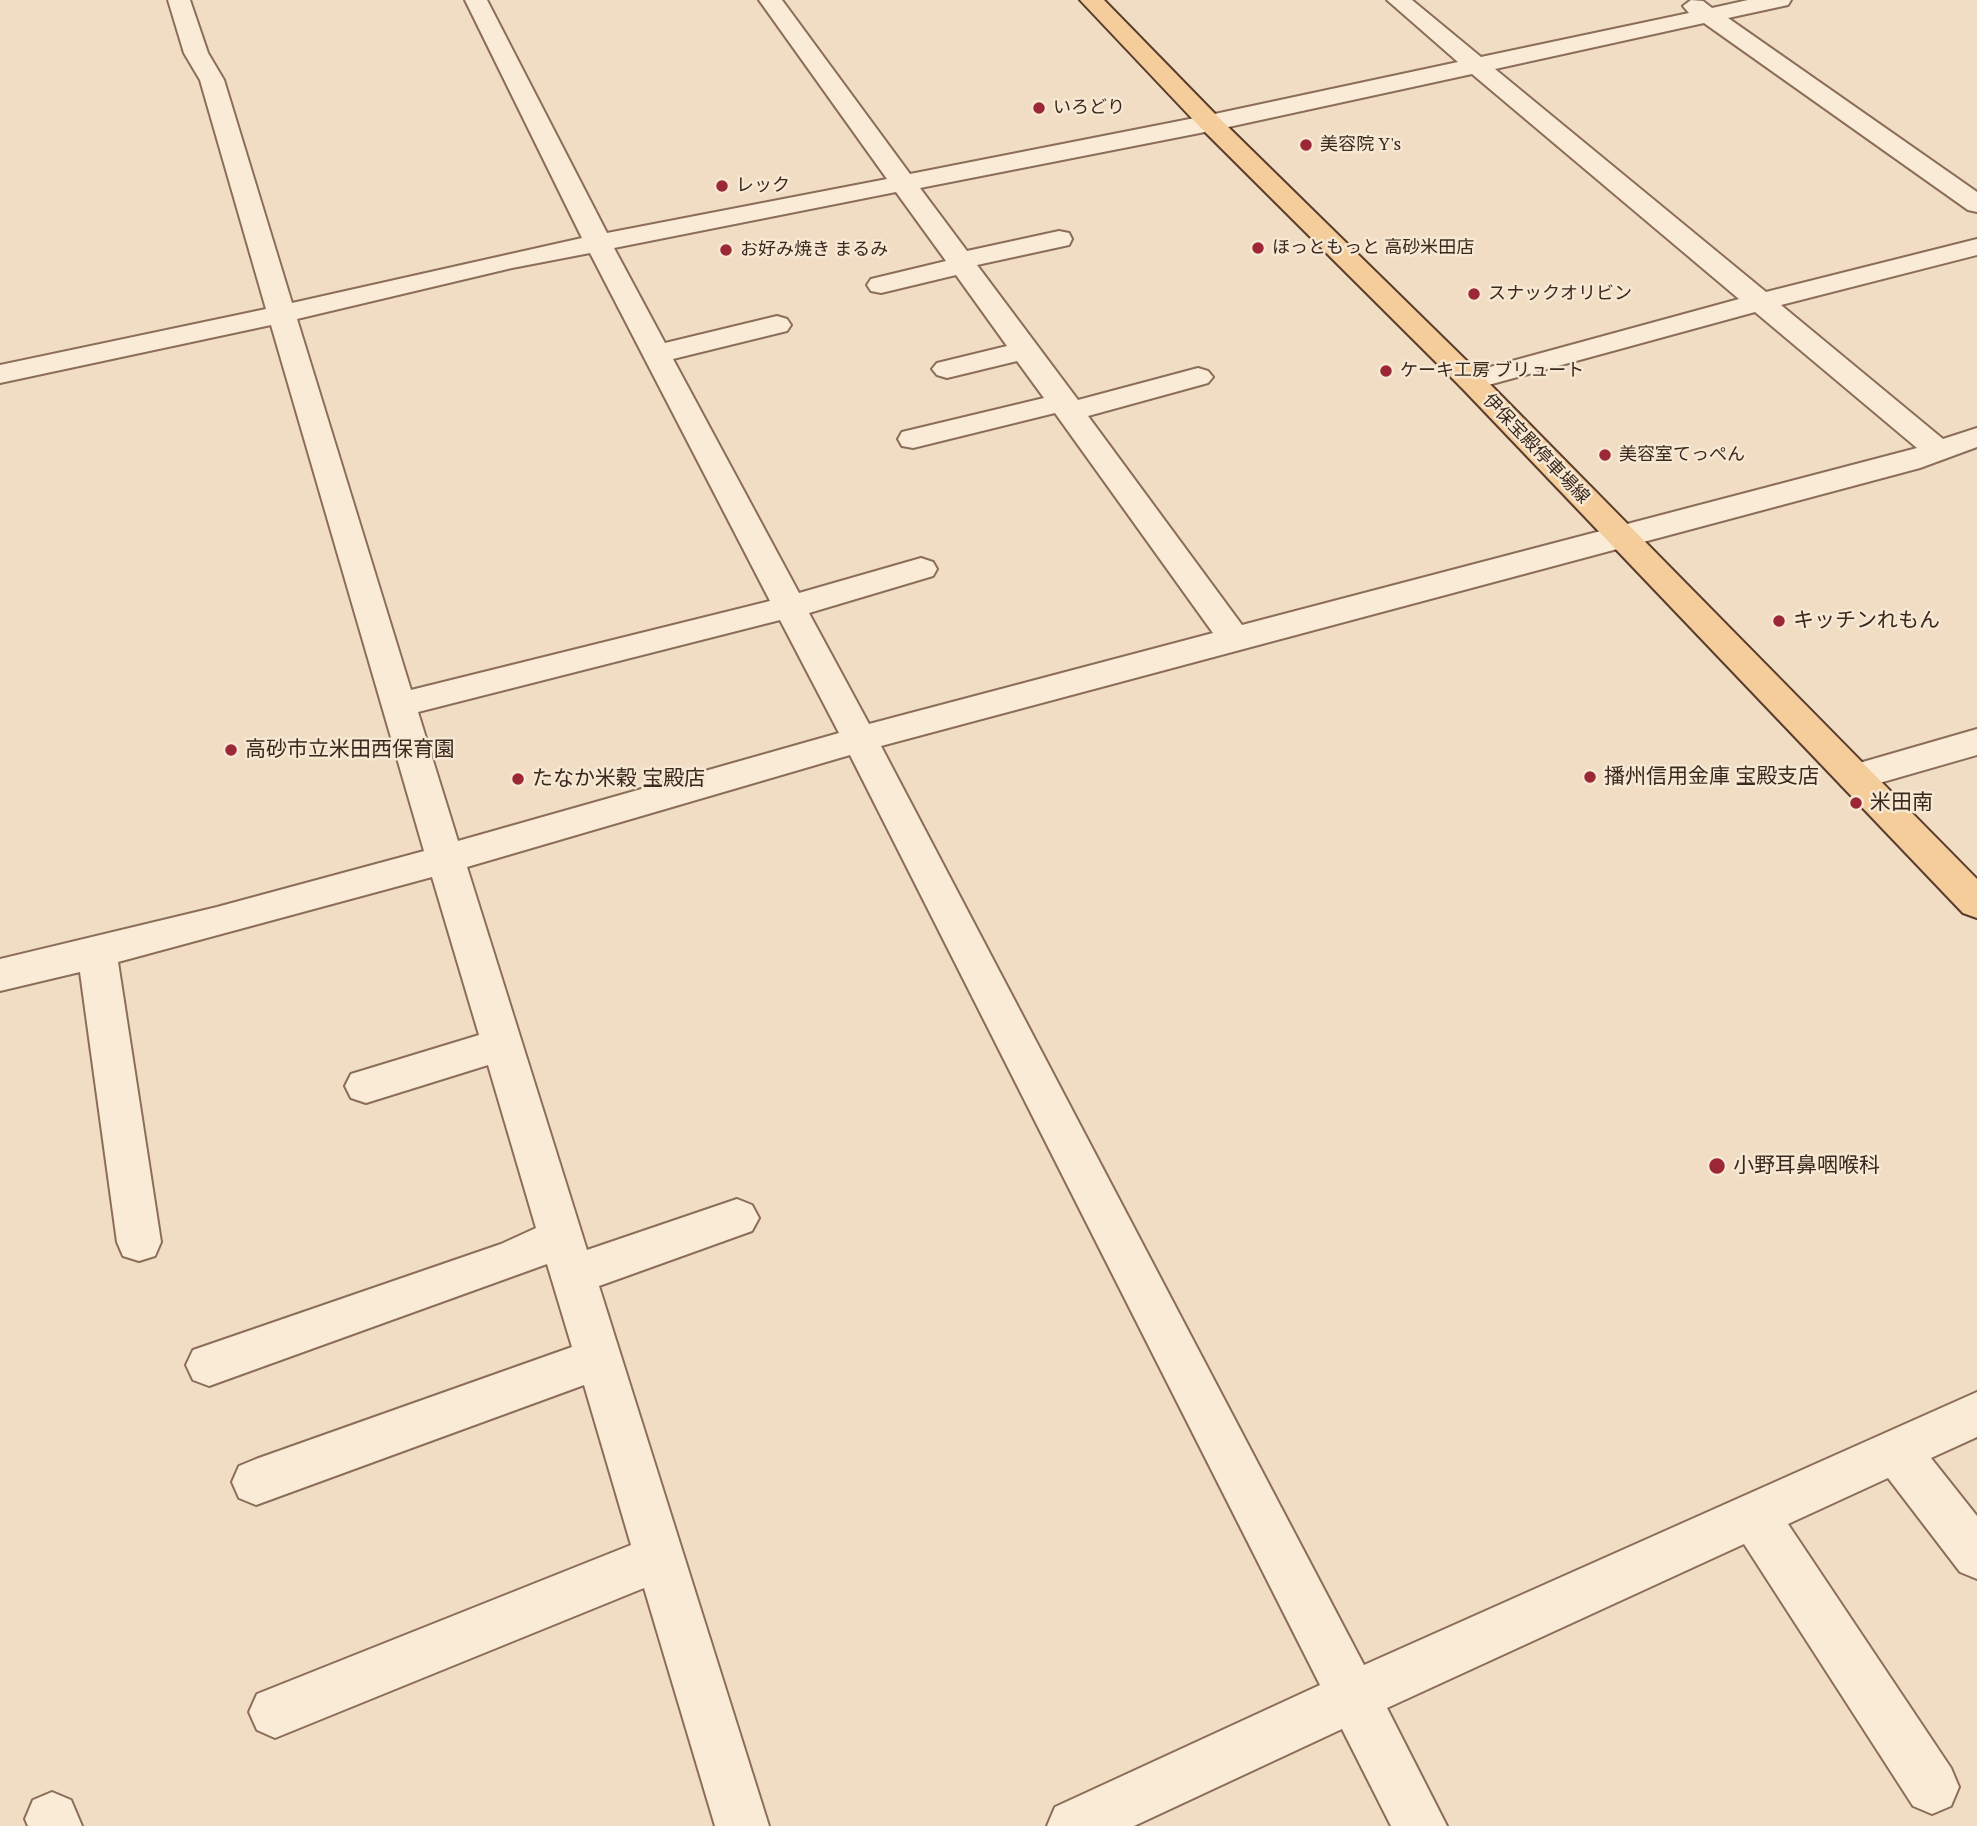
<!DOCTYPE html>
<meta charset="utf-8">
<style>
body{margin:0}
canvas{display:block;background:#f0ddc3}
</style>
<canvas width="1977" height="1826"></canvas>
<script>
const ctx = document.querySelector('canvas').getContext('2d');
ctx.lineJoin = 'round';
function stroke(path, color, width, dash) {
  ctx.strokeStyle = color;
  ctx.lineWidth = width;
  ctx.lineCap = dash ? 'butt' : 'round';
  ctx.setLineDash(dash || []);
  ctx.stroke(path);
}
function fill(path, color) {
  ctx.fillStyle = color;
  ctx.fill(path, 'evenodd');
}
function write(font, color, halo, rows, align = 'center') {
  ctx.font = font + ' "PT Serif","Noto Sans JP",serif';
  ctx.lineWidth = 5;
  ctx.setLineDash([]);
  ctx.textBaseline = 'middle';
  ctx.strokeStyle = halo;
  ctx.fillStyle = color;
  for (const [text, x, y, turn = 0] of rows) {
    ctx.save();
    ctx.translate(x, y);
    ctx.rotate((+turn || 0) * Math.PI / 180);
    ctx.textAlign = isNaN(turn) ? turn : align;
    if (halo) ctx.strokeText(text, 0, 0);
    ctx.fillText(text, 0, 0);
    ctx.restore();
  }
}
const minor = new Path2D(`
 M168 0H190L208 53 224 80 292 303 582 238 465 0H487L607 233 887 179 759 0H782L910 174 1210 115 1458 62 1387 0H1412L1481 57 1689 13 1683 6 1691 0 1703 1 1712 8 1748 0H1791L1788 5 1728 18 1977 192V212L1968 210 1704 23 1495 69 1766 292 1977 239V255L1781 305 1943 439 1977 428V447L1920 468 881 746 1364 1665 1977 1392V1437L1931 1458 1977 1516V1579L1960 1572 1888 1478 1788 1524 1951 1768 1959 1787 1951 1806 1932 1814 1913 1806 1744 1544 1387 1708 1447 1826H1391L1342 1729 1134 1826H1047L1055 1807 1320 1685 850 755 467 867 587 1250 737 1199 752 1205 759 1218 752 1231 599 1286 769 1826H715L644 1588 275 1738 257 1730 249 1712 257 1694 631 1545 584 1385 256 1505 239 1498 232 1482 239 1466 256 1459 572 1347 547 1264 209 1386 193 1380 186 1365 193 1350 501 1244 536 1228 488 1065 366 1103 351 1098 345 1086 351 1074 479 1035 432 877 118 962 161 1242 155 1256 139 1261 123 1256 117 1242 80 972 0 991V959L217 907 424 851 271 325 0 383V365L266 309 200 80 184 53ZM1472 74 1739 299 1461 375 1456 381 1461 387 1471 390 1481 387 1755 312 1917 448 1242 625 1088 416 1208 383 1213 377 1208 371 1198 368 1078 400 977 265 1069 245 1072 239 1069 233 1059 231 967 251 920 188 1210 131ZM896 192 946 261 871 279 867 285 871 291 881 293 956 275 1007 346 937 363 932 369 937 375 947 378 1017 361 1044 398 902 432 898 439 902 446 913 448 1055 413 1213 633 869 724 809 613 933 576 937 569 933 562 921 558 799 593 673 359 787 331 791 325 787 319 777 316 665 343 614 248ZM590 253 770 601 411 690 297 319 512 268ZM780 620 839 733 458 841 418 712Z
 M1977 729V755L1855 790 1842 786 1837 777 1842 768Z
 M52 1792 71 1800 82 1826H28L25 1819 33 1800Z`);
const major = new Path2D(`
 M1080 0H1104L1219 118 1481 375 1977 879V918L1963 913 1461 387 1201 128Z`);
stroke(minor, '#8b6d59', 4);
stroke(major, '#593c2d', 4);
fill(minor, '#faebd7');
fill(major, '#f4cd9a');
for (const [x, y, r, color] of [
 [1039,108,7,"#9c2736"],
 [1306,145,7,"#9c2736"],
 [722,186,7,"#9c2736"],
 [1258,248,7,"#9c2736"],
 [726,250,7,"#9c2736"],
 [1474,294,7,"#9c2736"],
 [1386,371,7,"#9c2736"],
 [1605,455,7,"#9c2736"],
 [1779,621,7,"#9c2736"],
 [231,750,7,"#9c2736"],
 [1590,777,7,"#9c2736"],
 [518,779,7,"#9c2736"],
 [1856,803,7,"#9c2736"],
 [1717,1166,9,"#9c2736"]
]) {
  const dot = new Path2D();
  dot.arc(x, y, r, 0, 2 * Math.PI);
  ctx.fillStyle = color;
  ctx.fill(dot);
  stroke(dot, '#f7e8d3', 2.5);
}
write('18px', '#3a281e', '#f7e8d3', [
 ["いろどり",1053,108],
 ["美容院 Y's",1320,145],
 ["レック",736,186],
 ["ほっともっと 高砂米田店",1272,248],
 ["お好み焼き まるみ",740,250],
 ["スナックオリビン",1488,294],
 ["ケーキ工房 ブリュート",1400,371],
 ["美容室てっぺん",1619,455]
], 'left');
write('18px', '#3a281e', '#f7e8d3', [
 ["伊保宝殿停車場線",1536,449,46]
]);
write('21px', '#3a281e', '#f7e8d3', [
 ["キッチンれもん",1793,621],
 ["高砂市立米田西保育園",245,750],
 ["播州信用金庫 宝殿支店",1604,777],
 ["たなか米穀 宝殿店",532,779],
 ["米田南",1870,803],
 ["小野耳鼻咽喉科",1733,1166]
], 'left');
</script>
